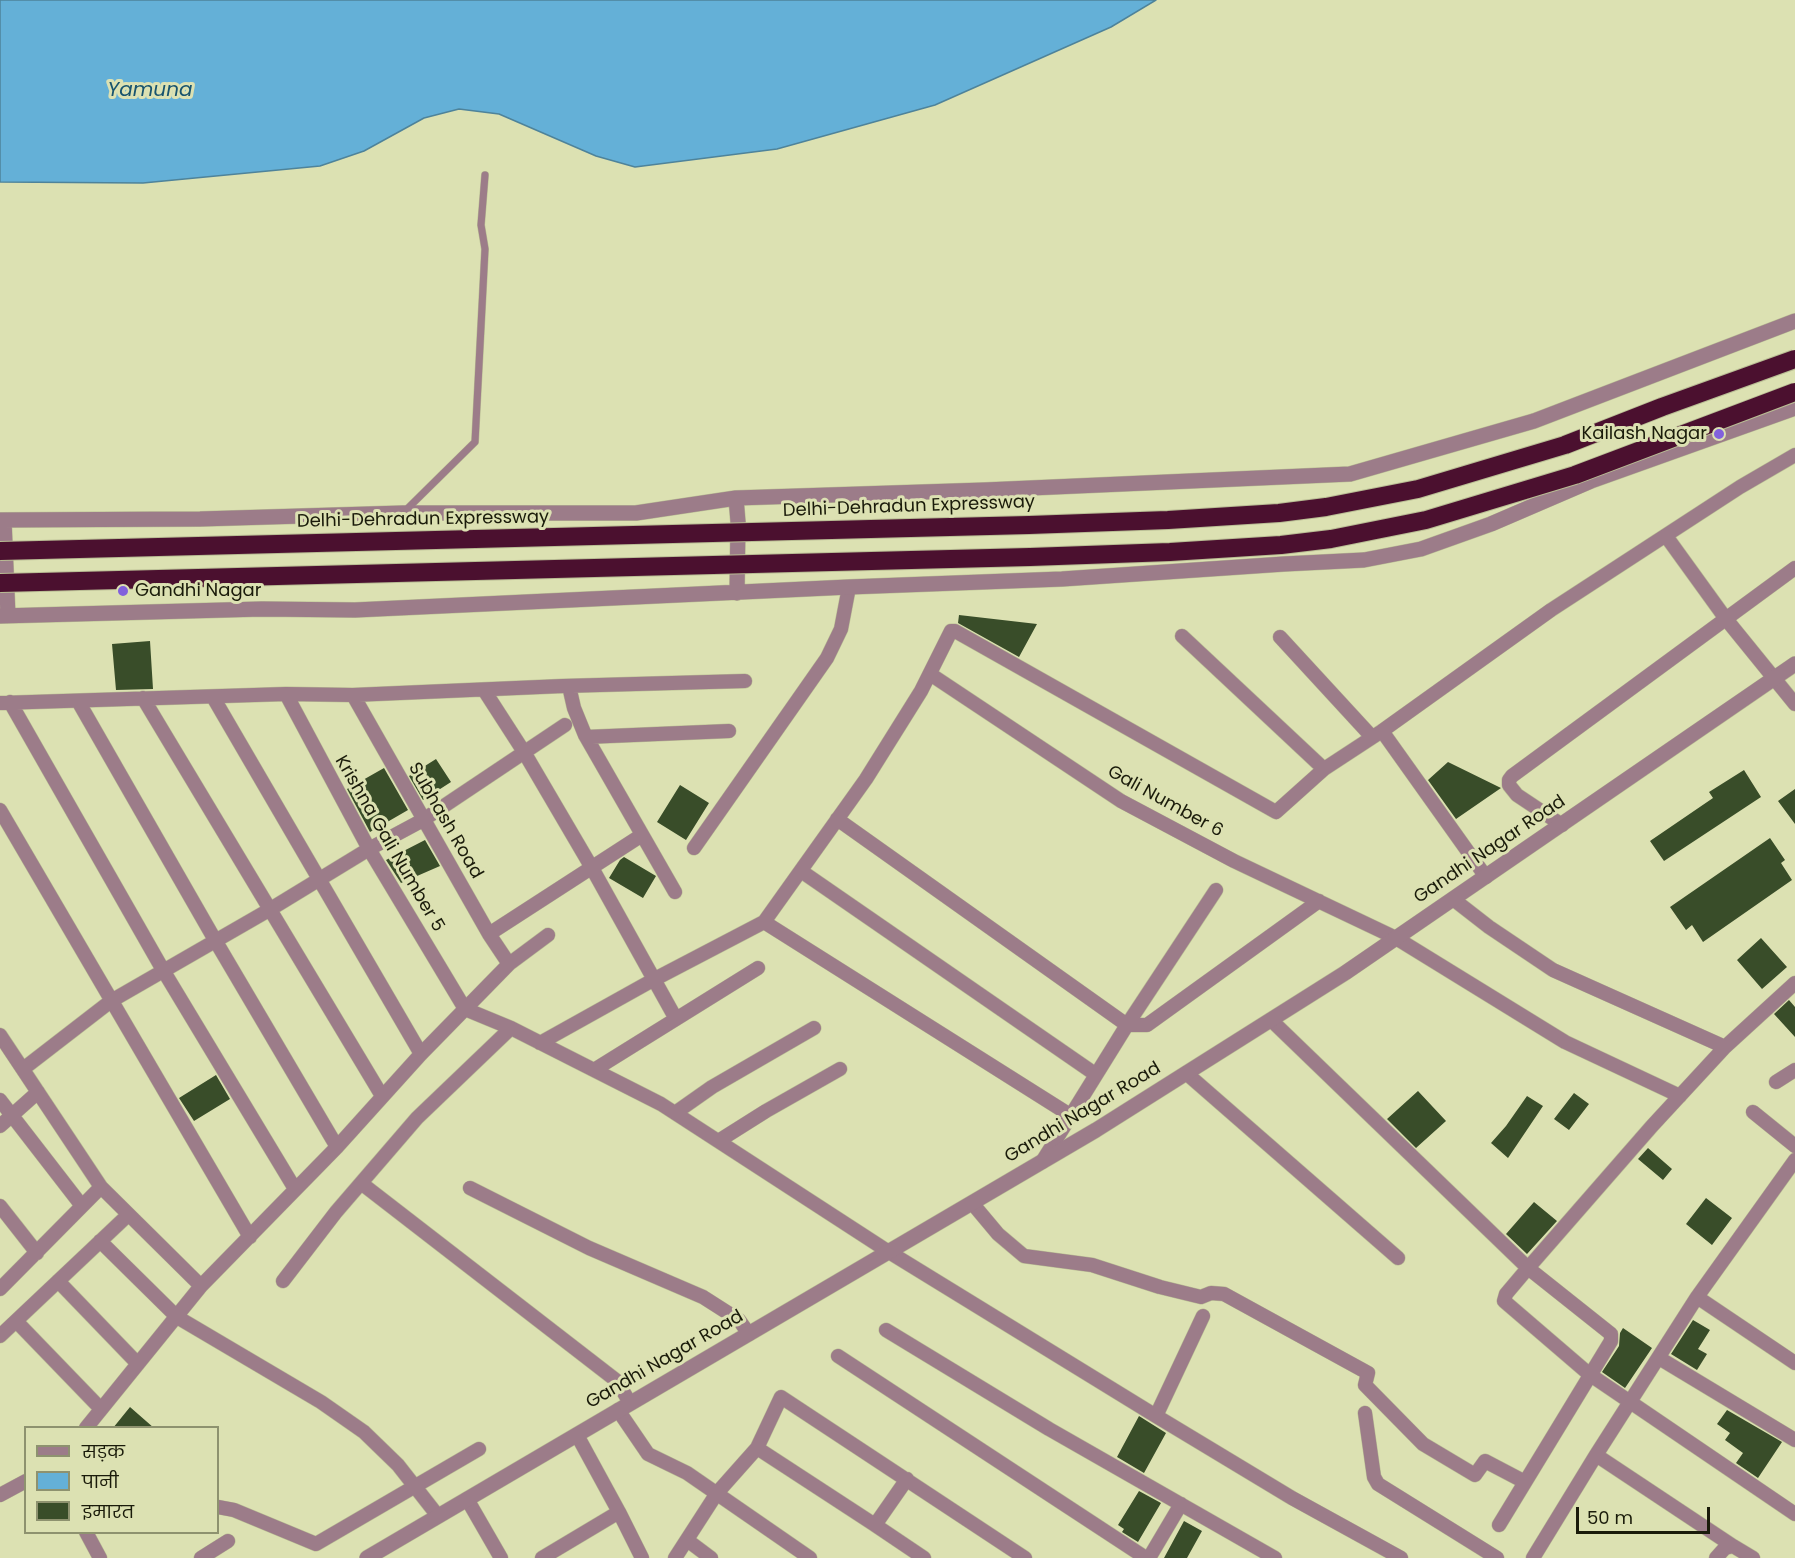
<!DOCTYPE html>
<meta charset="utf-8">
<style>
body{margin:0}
#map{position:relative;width:1795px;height:1558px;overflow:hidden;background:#dce1b2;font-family:Poppins,"Noto Sans Devanagari",sans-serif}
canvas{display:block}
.legend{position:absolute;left:24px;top:1426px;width:195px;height:108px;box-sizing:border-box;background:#dce1b2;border:2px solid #8e926f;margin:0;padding:8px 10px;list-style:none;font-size:18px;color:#1a1b0a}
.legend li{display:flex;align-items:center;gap:12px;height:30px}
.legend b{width:30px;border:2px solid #8e926f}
.scale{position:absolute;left:1576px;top:1507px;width:134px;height:27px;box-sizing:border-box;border:3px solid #1a1b0a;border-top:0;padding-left:8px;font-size:18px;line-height:21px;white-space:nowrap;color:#1a1b0a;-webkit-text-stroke:4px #dce1b2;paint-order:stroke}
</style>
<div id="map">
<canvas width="1795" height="1558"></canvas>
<ul class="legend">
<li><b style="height:8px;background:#9c7c89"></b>सड़क</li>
<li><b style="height:16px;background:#64b0d7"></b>पानी</li>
<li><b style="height:16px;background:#394d29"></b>इमारत</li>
</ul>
<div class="scale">50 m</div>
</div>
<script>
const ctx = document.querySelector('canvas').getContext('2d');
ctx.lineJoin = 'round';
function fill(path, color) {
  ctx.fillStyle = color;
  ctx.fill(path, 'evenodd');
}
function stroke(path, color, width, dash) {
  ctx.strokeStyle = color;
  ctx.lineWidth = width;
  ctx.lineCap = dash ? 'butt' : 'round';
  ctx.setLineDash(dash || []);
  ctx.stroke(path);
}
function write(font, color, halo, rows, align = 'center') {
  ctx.font = font + ' Poppins,sans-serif';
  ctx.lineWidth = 6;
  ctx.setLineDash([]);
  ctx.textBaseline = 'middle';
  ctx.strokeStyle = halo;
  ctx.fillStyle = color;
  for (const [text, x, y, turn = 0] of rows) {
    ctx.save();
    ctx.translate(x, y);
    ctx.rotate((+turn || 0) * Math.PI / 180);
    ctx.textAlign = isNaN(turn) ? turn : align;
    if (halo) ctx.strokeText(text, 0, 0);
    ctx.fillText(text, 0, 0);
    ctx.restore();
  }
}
const water = new Path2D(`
 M0 0H1156L1111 27 935 105 777 149 635 167 596 156 499 114 459 109 424 118 364 151 320 166 143 183 0 182Z`);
fill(water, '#64b0d7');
stroke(water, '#4e839a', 1.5);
fill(new Path2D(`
 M959 615 1037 624 1019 657 958 623Z
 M150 641 153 689 116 690 112 644Z
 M436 759 451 782 423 800 409 776Z
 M1448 762 1501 788 1456 819 1428 780Z
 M384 768 408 810 370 832 347 789Z
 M1744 770 1761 797 1664 861 1650 841 1713 798 1709 792Z
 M680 785 709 803 686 840 657 822Z
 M1795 789V824L1778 801Z
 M1770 838 1785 860 1781 863 1792 880 1703 942 1692 925 1686 930 1670 907Z
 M425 840 440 866 401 883 386 860Z
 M624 857 656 876 643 898 609 878 620 860Z
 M1761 938 1787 967 1762 989 1737 960Z
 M1789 1000 1795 1007V1037L1774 1014Z
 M216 1075 230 1099 194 1121 179 1098Z
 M1418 1091 1446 1121 1416 1148 1387 1119Z
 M1574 1093 1589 1104 1569 1130 1554 1119Z
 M1527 1096 1543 1106 1508 1158 1491 1143 1506 1126Z
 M1648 1148 1672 1169 1663 1180 1638 1159Z
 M1706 1198 1732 1218 1712 1245 1686 1224Z
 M1534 1202 1557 1221 1527 1254 1506 1234Z
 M1693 1320 1710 1330 1698 1349 1707 1354 1697 1370 1671 1354Z
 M1623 1328 1652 1348 1625 1388 1602 1372 1619 1346 1620 1333Z
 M130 1407 154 1428H113Z
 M1727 1410 1782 1442 1758 1478 1736 1463 1743 1453 1725 1440 1730 1433 1717 1424Z
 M1139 1416 1166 1433 1144 1473 1117 1457Z
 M1139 1491 1161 1503 1138 1542 1122 1532 1124 1529 1118 1525Z
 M1184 1521 1202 1531 1187 1558H1164Z`), '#394d29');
const service = new Path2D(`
 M405 511 475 442 485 249 481 225 485 175`);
const minor = new Path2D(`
 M1666 536 1726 619 1795 704
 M1182 636 1324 769
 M1280 637 1372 737
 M930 674 1121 801 1234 861 1396 938 1565 1042 1680 1096
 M569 686 574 708 585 735 675 892
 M484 690 524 752 592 868 676 1019
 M286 694 369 849 465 1009 511 1028 661 1104 889 1252 1156 1416 1292 1498 1401 1558
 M353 695 489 934 509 964
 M213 697 421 1054
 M143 698 382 1096
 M78 701 215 940 337 1147
 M10 702 163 970 295 1189
 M0 703 286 694 353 695 563 686 745 681
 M1382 731 1486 877
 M586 737 729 731
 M0 810 250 1237
 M837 819 1127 1025H1147L1319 901
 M1562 825 1517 795 1509 785V780L1512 776 1795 568
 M694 848 827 658 841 629 849 587
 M801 871 1095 1074
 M1453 899 1489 927 1553 970 1725 1047
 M764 922 1070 1115
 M489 934 642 835
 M1795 983 1725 1047 1652 1126 1528 1268 1506 1294 1504 1301 1589 1374 1795 1514
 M1271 1020 1528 1268 1611 1334V1341L1499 1525
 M0 1035 101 1187 201 1286
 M540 1043 653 980 764 922 866 779 921 691 951 631H955L1276 812 1324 769 1382 731 1551 610 1740 487 1795 455
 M23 1069 111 1001 269 910 369 849 423 820 565 725
 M594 1070 758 968
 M1186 1073 1398 1258
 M1776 1082 1795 1070
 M0 1100 82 1206
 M1753 1112 1795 1146
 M675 1113 712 1087 814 1028
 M0 1126 38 1092
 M720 1140 766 1111 840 1069
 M1042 1162 1127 1025 1216 890
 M361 1183 617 1381 630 1403
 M470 1188 589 1248 703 1297 739 1320 749 1334
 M972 1203 998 1234 1024 1256 1092 1265 1160 1287 1201 1297 1211 1293 1224 1294 1368 1373 1365 1385 1423 1444 1475 1475 1485 1461 1525 1482
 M0 1206 37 1253
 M100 1241 177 1317 321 1402 364 1432 398 1465 438 1516
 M58 1281 138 1364
 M283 1281 336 1212 417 1118 511 1028
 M0 1289 101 1187
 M1697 1297 1795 1363
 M16 1321 101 1409
 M886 1330 1049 1429 1275 1558
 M0 1336 128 1215
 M838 1356 1146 1558
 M1659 1358 1795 1440
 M618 1410 648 1454 687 1473 810 1558
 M1365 1413 1374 1477 1378 1484 1497 1558
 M1156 1416 1203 1316
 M86 1428 201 1286 337 1147 421 1054 509 964 548 935
 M577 1435 619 1512 642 1558
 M757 1448 875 1525
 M1596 1455 1733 1546
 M907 1479 875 1525 924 1558
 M0 1495 26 1481
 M467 1499 501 1558
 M218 1507 234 1510 316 1544 479 1449
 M86 1532 100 1558
 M687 1540 711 1558
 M201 1558 228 1541
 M542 1558 619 1512
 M675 1558 717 1493 757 1448 781 1397 1025 1558
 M1149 1558 1181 1504
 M1533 1558 1596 1455 1697 1297 1795 1160
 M1716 1558 1725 1548 1733 1546 1753 1558`);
const tertiary = new Path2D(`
 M736 498 738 522 737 593
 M0 520 200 519 403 513H636L736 498 985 490 1350 474 1534 421 1795 321
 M4 520 8 616
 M0 616 262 609 355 610 849 587 1062 579 1284 564 1364 560 1421 549 1491 524 1591 481 1795 408
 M367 1558 1096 1130 1345 973 1795 664`);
stroke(service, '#b9bd94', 8);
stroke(minor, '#b9bd94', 15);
stroke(tertiary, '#b9bd94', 16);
stroke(service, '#9c7c89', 7);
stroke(minor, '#9c7c89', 14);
stroke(tertiary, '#9c7c89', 15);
const motorwayBridge = new Path2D(`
 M0 551 1029 525 1168 520 1279 513 1326 507 1418 489 1565 445 1662 407 1795 359
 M0 583 1030 557 1170 552 1281 545 1331 539 1426 520 1575 475 1795 392`);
stroke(motorwayBridge, '#b9bd94', 20, []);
stroke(motorwayBridge, '#4b102f', 18);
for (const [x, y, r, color] of [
 [1719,434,6,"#8261dc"],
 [123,591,6,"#8261dc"]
]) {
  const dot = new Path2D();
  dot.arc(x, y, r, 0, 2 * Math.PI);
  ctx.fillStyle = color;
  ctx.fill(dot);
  stroke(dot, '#dce1b2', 2);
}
write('18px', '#1a1b0a', '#dce1b2', [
 ["Kailash Nagar",1707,434],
 ["Gandhi Nagar",135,591,"left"]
], 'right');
write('18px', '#1a1b0a', '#dce1b2', [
 ["Delhi-Dehradun Expressway",909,507,-2],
 ["Delhi-Dehradun Expressway",423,520,-1],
 ["Gali Number 6",1165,802,29],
 ["Subhash Road",445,821,60],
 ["Krishna Gali Number 5",389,844,60],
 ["Gandhi Nagar Road",1490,850,-34],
 ["Gandhi Nagar Road",1083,1113,-31],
 ["Gandhi Nagar Road",665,1360,-30]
]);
write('italic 20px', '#18546f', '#dce1b2', [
 ["Yamuna",150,91]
]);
</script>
